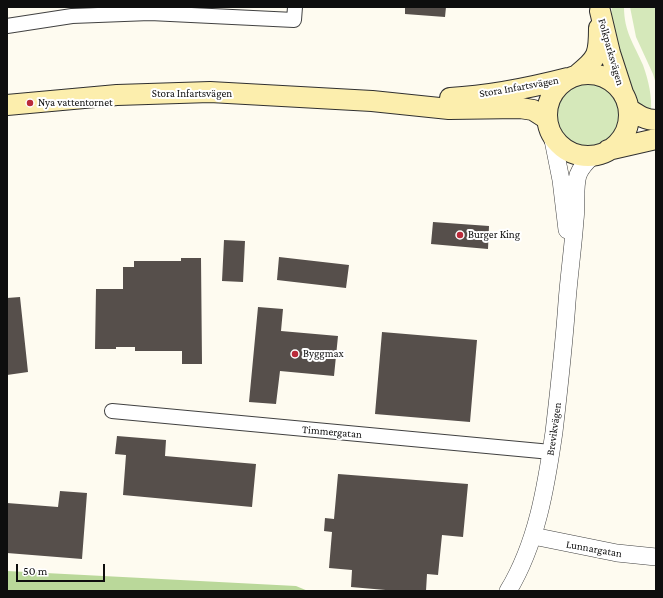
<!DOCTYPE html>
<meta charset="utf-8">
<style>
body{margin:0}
#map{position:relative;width:663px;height:598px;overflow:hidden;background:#fefbf0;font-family:"Crimson Pro",serif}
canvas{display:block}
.frame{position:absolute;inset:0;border:8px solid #0e0e0e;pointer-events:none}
.scale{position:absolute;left:16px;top:564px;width:89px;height:18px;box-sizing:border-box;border:2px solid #0e0e0e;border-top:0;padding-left:5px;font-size:12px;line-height:14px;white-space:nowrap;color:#0e0e0e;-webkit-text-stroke:3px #fff;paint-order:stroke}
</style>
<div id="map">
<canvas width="663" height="598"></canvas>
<div class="frame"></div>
<div class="scale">50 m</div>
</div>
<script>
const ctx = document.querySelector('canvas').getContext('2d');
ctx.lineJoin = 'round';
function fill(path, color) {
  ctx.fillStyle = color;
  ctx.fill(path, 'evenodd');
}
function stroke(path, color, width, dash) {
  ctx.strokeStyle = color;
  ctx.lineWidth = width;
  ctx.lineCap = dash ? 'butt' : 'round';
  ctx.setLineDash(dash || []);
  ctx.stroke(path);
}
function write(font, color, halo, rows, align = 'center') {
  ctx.font = font + ' "Crimson Pro",serif';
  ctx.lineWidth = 4;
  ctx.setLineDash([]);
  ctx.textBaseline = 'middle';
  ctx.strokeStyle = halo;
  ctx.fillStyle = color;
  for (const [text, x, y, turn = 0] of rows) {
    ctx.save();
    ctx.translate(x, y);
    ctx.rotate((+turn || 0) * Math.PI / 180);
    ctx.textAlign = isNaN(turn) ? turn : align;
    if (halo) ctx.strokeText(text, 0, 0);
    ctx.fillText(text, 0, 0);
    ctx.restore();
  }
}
fill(new Path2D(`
 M612 7H624C624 32 634 44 643 65 649 82 652 96 651 113 647 111 641 108 638 105 623 88 616 37 611 15Z
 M630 7H656V84L653 74 636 37Z
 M557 115a31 31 0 1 1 62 0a31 31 0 1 1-62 0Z`), '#d5e8ba');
fill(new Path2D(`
 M7 571 296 586 308 591H7Z`), '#bad89a');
fill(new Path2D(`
 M405 7H446L445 17 405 14Z
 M433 222 489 226 488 249 431 244Z
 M224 240 245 241 243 282 222 281Z
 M279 257 349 265 346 288 277 280Z
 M181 258H201L202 364H182V351H135V347H116V349H95L96 289H123V267H134V261H181Z
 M20 297 28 372 7 375V298Z
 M258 307 283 309 281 331 338 336 334 376 280 371 276 404 249 402Z
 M382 332 477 340 470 422 375 414Z
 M117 436 166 440 165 456 256 464 252 507 123 495 126 455 115 454Z
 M338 474 468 484 463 537 442 535 438 575 427 574 426 591H397L351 587 352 570 329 568 332 532 324 531 325 518 334 519Z
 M60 491 87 493 82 559 7 553V503L58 507Z`), '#564f4b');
const minor = new Path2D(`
 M7 26 72 16 150 13 294 20 295 7
 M112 411 551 452`);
const tertiary = new Path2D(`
 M552 135 561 180 567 230
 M533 536 617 553 656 557
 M508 591C537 543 546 487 554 432 559 389 564 345 567 302 569 275 573 248 575 220 577 206 574 189 578 175 581 167 587 161 593 156`);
const secondary = new Path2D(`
 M600 11 610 53 623 93
 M547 115a41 41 0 1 1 82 0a41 41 0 1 1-82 0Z
 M578 74C598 58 599 54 599 28
 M450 98C490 96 529 88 568 78
 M7 105 117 95 210 92 372 101 449 109 520 108 533 110 547 119
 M629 109C638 115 645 120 656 120
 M608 150 656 139`);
stroke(minor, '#414141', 16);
stroke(tertiary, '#414141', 18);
stroke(secondary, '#303030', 22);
stroke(minor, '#fff', 14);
stroke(tertiary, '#fff', 17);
stroke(secondary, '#fceead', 20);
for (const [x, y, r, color] of [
 [30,103,4,"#ba2b3a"],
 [460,235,4,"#ba2b3a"],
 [295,354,4,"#ba2b3a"]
]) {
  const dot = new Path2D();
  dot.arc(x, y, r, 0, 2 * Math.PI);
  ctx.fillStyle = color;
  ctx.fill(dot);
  stroke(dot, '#fff', 1.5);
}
write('11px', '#0e0e0e', '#fff', [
 ["Folkparksvägen",611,52,74],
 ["Stora Infartsvägen",519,87,-10],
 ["Stora Infartsvägen",192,94],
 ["Brevikvägen",554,429,-82],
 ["Timmergatan",332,432,5],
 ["Lunnargatan",594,549,10]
]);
write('11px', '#0e0e0e', '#fff', [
 ["Nya vattentornet",38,103],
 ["Burger King",468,235],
 ["Byggmax",303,354]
], 'left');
</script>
